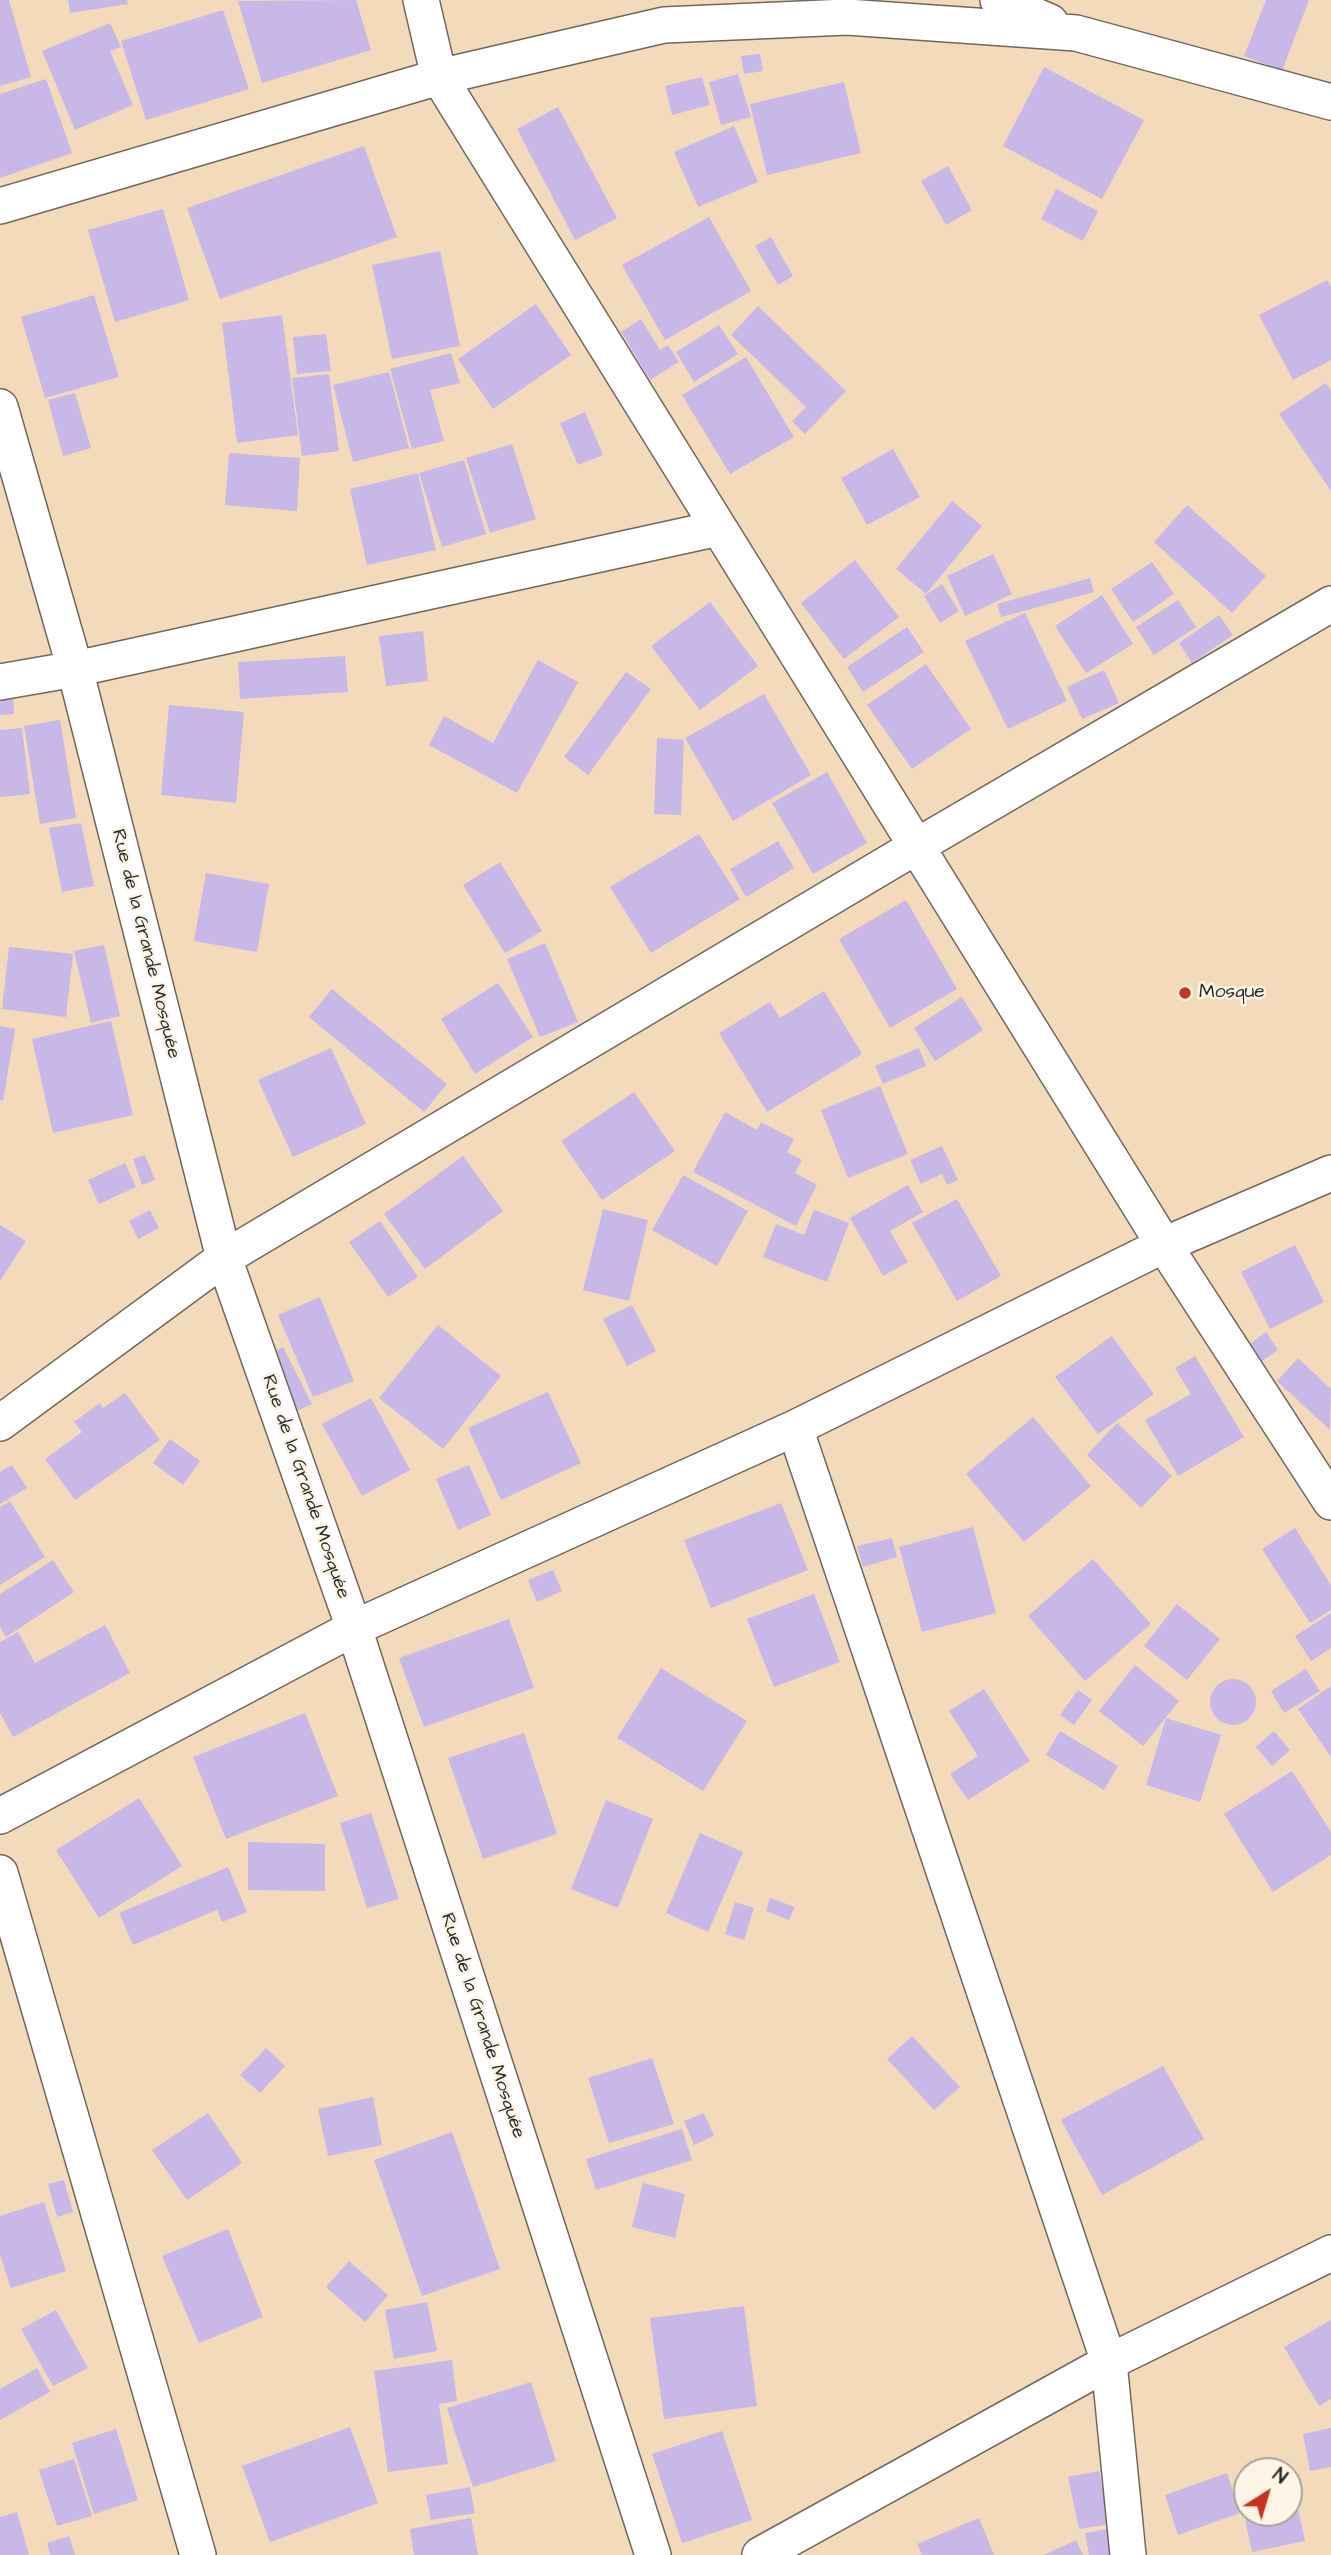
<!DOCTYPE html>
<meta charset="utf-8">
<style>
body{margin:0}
#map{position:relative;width:1331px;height:2555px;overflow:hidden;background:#f3dabb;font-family:"Architects Daughter",sans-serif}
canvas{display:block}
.north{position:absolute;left:1233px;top:2457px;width:70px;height:70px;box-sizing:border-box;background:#fcf5e5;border:2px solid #a8a49b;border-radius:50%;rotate:37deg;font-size:19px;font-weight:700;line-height:28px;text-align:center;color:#2b2b2b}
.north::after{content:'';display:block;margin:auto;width:24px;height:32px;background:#c8321e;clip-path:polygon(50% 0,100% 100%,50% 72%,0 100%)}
</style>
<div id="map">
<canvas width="1331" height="2555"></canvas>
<div class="north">N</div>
</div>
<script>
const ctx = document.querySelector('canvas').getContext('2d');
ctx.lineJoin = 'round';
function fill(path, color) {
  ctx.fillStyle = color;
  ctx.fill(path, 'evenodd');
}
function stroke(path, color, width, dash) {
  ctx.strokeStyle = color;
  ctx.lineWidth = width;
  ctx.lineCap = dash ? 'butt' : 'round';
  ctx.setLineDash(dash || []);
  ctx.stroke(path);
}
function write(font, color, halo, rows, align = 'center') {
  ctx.font = font + ' "Architects Daughter",sans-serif';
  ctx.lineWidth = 5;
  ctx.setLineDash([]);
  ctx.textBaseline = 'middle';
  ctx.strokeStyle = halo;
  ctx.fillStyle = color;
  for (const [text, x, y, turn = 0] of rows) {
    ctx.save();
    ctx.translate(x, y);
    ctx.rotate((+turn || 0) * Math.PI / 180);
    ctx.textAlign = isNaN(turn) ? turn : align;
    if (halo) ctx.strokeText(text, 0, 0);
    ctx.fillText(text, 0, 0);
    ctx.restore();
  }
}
fill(new Path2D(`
 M0 0H9L31 77 0 86Z
 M68 0H127L128 4 70 13Z
 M356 0 371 50 262 83 238 1Z
 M1266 0H1309L1282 71 1244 56Z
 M223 10 249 89 146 120 121 41Z
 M110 23 121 47 110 51 133 105 75 130 42 51Z
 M760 54 763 71 744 74 741 56Z
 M1044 67 1144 120 1102 199 1003 146Z
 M738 74 751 117 721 125 709 82Z
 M702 77 710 105 672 115 665 86Z
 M46 79 72 153 0 178V94Z
 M844 82 861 153 767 175 750 104Z
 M558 107 617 218 575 240 517 129Z
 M734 126 758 182 698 207 674 152Z
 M364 146 397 237 220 299 187 208Z
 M948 166 972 210 946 225 921 181Z
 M1056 189 1098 211 1083 241 1041 219Z
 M163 209 189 300 115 322 88 230Z
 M709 217 751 291 665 340 622 265Z
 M771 237 793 276 778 285 755 246Z
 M440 251 460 346 392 359 372 265Z
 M1327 280 1331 287V360L1293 380 1259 315Z
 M94 295 119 377 45 398 21 317Z
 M536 304 571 355 493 409 458 359Z
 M758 306 846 391 805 434 792 421 806 407 731 335Z
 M282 315 298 435 237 443 222 323Z
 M641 319 660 350 668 345 679 362 650 380 621 332Z
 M719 325 738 354 694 382 676 352Z
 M326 334 331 371 297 374 293 337Z
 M451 353 460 383 430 390 444 441 412 449 390 369Z
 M746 357 794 437 730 474 682 395Z
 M389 372 409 448 353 462 333 385Z
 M329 374 339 451 302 456 292 378Z
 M1326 383 1331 391V491L1279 414Z
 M75 393 91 448 63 456 48 400Z
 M585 412 603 455 578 465 560 423Z
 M512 444 536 519 490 533 466 458Z
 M893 449 920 497 867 525 841 478Z
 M229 453 300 458 297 511 225 505Z
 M464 460 486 534 442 547 419 473Z
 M418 473 436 550 367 565 350 489Z
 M952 501 982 526 926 594 896 569Z
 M1187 505 1266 576 1232 613 1154 542Z
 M993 554 1012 594 965 616 947 576Z
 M855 560 899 617 844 659 801 603Z
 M1152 562 1174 594 1133 622 1111 589Z
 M1090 578 1094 592 1001 617 997 604Z
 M942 584 959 611 940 623 924 596Z
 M1102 595 1133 644 1086 673 1055 626Z
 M1178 600 1196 627 1154 655 1136 627Z
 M710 602 758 666 700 710 651 646Z
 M1025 613 1067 701 1008 729 965 641Z
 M1219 615 1233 635 1192 663 1179 643Z
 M907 627 924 652 863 692 847 667Z
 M423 631 428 681 386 686 379 636Z
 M345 656 348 692 240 699 238 662Z
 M538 660 578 682 517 793 429 745 444 716 493 743Z
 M926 664 971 729 912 769 867 705Z
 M1104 670 1119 703 1082 719 1067 687Z
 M626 672 651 689 588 775 564 757Z
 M764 694 811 775 733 821 685 738Z
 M13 695 14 714 0 715V696Z
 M169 705 244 712 236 803 161 795Z
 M60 720 76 818 40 824 24 726Z
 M22 728 30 794 0 797V730Z
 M657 738 684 740 681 815 654 814Z
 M827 772 867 843 813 874 772 803Z
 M81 823 94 886 62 892 49 828Z
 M699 834 740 899 651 953 610 887Z
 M778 841 794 868 746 897 730 869Z
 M500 862 542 931 505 953 463 885Z
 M206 873 269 884 257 952 194 941Z
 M906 900 957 989 890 1028 839 939Z
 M545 943 578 1022 540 1037 507 959Z
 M104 945 120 1016 91 1023 74 951Z
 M9 947 73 954 66 1017 2 1009Z
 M498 983 533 1037 475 1074 441 1019Z
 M332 989 447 1084 424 1112 309 1017Z
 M824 991 862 1054 767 1112 719 1033 770 1002 780 1018Z
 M962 997 983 1030 935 1061 914 1028Z
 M111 1021 133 1115 53 1133 32 1039Z
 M0 1026 15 1029 3 1101 0 1100Z
 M331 1048 366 1124 293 1157 258 1080Z
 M919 1048 926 1066 883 1084 875 1066Z
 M880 1086 908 1154 848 1178 821 1110Z
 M634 1092 675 1151 602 1200 561 1141Z
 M725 1112 757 1130 761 1122 794 1139 787 1152 802 1160 795 1173 817 1185 796 1226 693 1172Z
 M942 1146 958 1180 947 1185 942 1174 921 1184 910 1160Z
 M145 1155 155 1180 142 1185 133 1159Z
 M463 1156 503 1211 425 1269 384 1214Z
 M125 1163 136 1187 99 1204 88 1180Z
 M683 1175 748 1211 717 1266 652 1230Z
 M908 1185 923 1212 890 1231 908 1262 883 1276 850 1218Z
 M957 1199 1001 1276 957 1301 912 1223Z
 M603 1209 648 1220 629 1301 583 1290Z
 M150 1210 159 1228 138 1239 129 1221Z
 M814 1210 849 1223 827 1282 763 1257 776 1224 804 1235Z
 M380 1221 418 1277 388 1297 349 1242Z
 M0 1225 26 1241 0 1281Z
 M1295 1245 1324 1302 1270 1329 1241 1272Z
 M320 1297 354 1381 313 1397 278 1315Z
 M632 1305 656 1351 627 1366 603 1319Z
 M438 1325 501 1376 443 1449 379 1398Z
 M1266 1332 1278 1350 1262 1361 1250 1344Z
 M1112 1336 1154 1394 1098 1434 1055 1377Z
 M283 1347 312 1404 297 1411 268 1355Z
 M1195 1356 1244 1437 1178 1476 1145 1420 1191 1394 1175 1368Z
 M1298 1358 1331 1389 1330 1430 1277 1381Z
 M548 1392 581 1463 501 1500 468 1428Z
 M125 1393 160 1440 75 1500 45 1459 82 1432 74 1422 100 1403 103 1408Z
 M371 1398 410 1470 362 1496 322 1424Z
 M1033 1417 1091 1486 1024 1542 966 1474Z
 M1117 1423 1172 1476 1141 1508 1087 1455Z
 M170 1439 200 1461 183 1485 153 1463Z
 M12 1465 27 1488 0 1504V1472Z
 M469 1465 491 1515 458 1530 436 1479Z
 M10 1501 45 1557 0 1585V1507Z
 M781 1503 808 1570 711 1608 684 1540Z
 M973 1527 996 1613 922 1632 899 1547Z
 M1295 1528 1331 1585V1610L1310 1623 1262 1549Z
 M892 1538 897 1557 863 1567 857 1546Z
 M1093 1559 1151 1624 1085 1681 1028 1616Z
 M53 1560 74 1592 6 1637 0 1627V1594Z
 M553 1570 562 1591 537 1602 528 1580Z
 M814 1594 840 1662 774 1687 747 1619Z
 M1177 1604 1220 1639 1187 1680 1144 1646Z
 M1331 1613V1648L1311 1661 1295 1636Z
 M509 1619 534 1688 424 1727 399 1658Z
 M105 1625 130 1673 13 1737 0 1713V1642L18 1632 35 1663Z
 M1135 1665 1179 1701 1143 1746 1099 1711Z
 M661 1668 747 1721 703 1791 617 1738Z
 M1306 1669 1320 1691 1284 1713 1271 1691Z
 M1210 1702a23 23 0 1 1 46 0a23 23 0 1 1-46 0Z
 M1331 1686V1757L1298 1709Z
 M984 1689 1030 1761 968 1800 950 1774 978 1756 949 1711Z
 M1078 1690 1092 1700 1074 1725 1060 1715Z
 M305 1713 338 1796 226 1839 193 1757Z
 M1166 1718 1221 1735 1200 1802 1146 1785Z
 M1060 1731 1118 1766 1104 1790 1046 1755Z
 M1274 1731 1290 1750 1272 1766 1256 1747Z
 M524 1733 557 1834 483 1859 448 1758Z
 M1292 1771 1331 1832V1855L1273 1892 1224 1814Z
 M139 1798 182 1866 99 1918 56 1850Z
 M606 1800 653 1819 618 1908 571 1889Z
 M371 1813 399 1899 367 1908 340 1823Z
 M700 1833 743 1852 708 1932 666 1913Z
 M248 1842 325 1844V1891L248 1890Z
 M228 1867 247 1912 222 1922 217 1910 133 1945 119 1913Z
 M770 1898 795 1907 789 1920 766 1911Z
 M735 1902 754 1908 744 1940 725 1934Z
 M912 2036 960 2087 934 2110 887 2059Z
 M266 2048 285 2066 260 2093 240 2075Z
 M652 2058 674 2124 609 2143 588 2078Z
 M1163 2066 1204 2139 1102 2195 1061 2120Z
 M373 2097 382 2145 328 2156 318 2109Z
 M208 2113 242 2163 187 2200 152 2150Z
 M704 2113 714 2136 694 2145 684 2121Z
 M682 2129 692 2160 596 2190 586 2159Z
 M452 2132 500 2269 422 2296 374 2160Z
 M64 2180 73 2212 57 2217 48 2184Z
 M643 2183 685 2194 675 2238 632 2227Z
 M44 2202 66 2271 11 2288 0 2255V2216Z
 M228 2229 263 2317 199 2343 162 2256Z
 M349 2261 388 2295 365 2322 326 2287Z
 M427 2302 437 2351 394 2359 385 2310Z
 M744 2306 757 2406 664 2419 650 2318Z
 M56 2310 88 2368 53 2386 21 2329Z
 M1331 2320V2399L1319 2406 1284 2347Z
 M452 2360 457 2401 439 2404 448 2464 388 2472 374 2371Z
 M37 2368 50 2392 0 2420V2389Z
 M531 2382 556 2461 473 2487 447 2408Z
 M350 2427 378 2503 270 2542 242 2466Z
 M1331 2428V2467L1310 2471 1303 2434Z
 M116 2429 138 2500 94 2514 72 2443Z
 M722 2431 752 2520 682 2543 652 2454Z
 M74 2459 92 2516 57 2526 39 2470Z
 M1099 2471 1110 2524 1079 2529 1068 2477Z
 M1227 2473 1240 2513 1178 2535 1165 2495Z
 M470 2487 475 2513 431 2520 426 2495Z
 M1298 2509 1305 2541 1252 2552 1245 2520 1289 2513V2511Z
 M17 2512 29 2555H0V2517Z
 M471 2518 478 2555H414L410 2529Z
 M979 2518 994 2555H922L917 2544Z
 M1108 2529 1113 2555H1089L1085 2533Z
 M69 2536 75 2555H50L47 2543Z
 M1076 2540 1083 2555H1044Z`), '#c7b8e8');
const minor = new Path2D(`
 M421 0 439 77 1164 1245 1331 1502
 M998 0 1050 22
 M0 206 439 77 664 25 847 17 1076 33 1331 102
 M0 407 75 669 224 1258 354 1628 653 2555
 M0 682 75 669 719 528
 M0 1423 224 1258 917 846 1331 604
 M795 1428 1109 2362 1128 2555
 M0 1816 354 1628 795 1428 1164 1245 1331 1173
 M0 1873 198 2555
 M760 2555 1109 2362 1331 2253`);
stroke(minor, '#71685d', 38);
stroke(minor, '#fff', 35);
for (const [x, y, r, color] of [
 [1185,993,7,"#c8321e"]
]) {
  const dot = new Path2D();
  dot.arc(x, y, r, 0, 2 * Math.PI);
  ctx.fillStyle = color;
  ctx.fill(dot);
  stroke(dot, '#fcf5e5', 2.5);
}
write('19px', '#2b2b2b', '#fcf5e5', [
 ["Rue de la Grande Mosquée",145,944,76],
 ["Rue de la Grande Mosquée",305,1487,71],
 ["Rue de la Grande Mosquée",482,2026,72]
]);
write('19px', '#2b2b2b', '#fcf5e5', [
 ["Mosque",1199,993]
], 'left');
</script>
